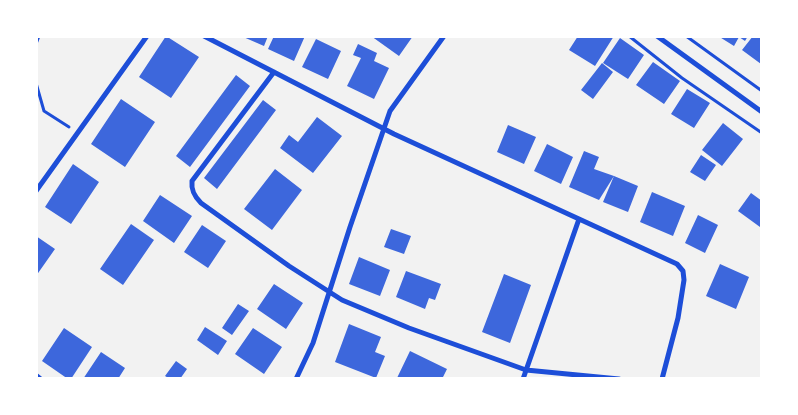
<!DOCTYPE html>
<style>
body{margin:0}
#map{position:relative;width:798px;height:415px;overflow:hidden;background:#f2f2f2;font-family:Arial,sans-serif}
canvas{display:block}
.frame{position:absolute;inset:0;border:38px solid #fff;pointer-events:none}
</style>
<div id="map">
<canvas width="798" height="415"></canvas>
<div class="frame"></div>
</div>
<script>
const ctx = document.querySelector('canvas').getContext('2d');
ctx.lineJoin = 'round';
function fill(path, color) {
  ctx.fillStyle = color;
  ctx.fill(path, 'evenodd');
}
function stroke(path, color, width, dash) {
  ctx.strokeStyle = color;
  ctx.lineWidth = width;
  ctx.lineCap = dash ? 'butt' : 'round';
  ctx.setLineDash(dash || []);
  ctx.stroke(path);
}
fill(new Path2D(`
 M166 36 199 57 171 98 139 77Z
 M241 36H268L264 46Z
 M274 36H305L294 61 268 49Z
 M371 36H413L399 56Z
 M578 36H614L595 66 569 50Z
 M718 36H748L745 41 739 37 734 46Z
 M753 36H762L761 64 742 50Z
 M620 38 644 55 628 79 603 63Z
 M316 39 341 51 328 79 302 67Z
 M358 44 377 53 374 61 389 68 374 99 347 86 361 58 353 55Z
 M653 62 680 81 664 104 636 85Z
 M602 63 613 72 593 99 581 90Z
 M236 75 250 86 190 167 176 156Z
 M687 89 710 103 694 128 671 114Z
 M121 99 155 122 125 167 91 144Z
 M263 100 276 110 217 189 204 178Z
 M317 117 342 136 313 173 280 148 289 135 298 142Z
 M723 123 743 139 722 166 702 150Z
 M508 125 536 137 524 164 497 152Z
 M547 144 573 157 561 184 534 171Z
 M584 151 599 157 594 169 614 176 599 200 569 187Z
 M701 155 716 165 705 181 690 172Z
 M73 164 99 182 71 224 45 207Z
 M275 169 302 190 272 230 244 209Z
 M614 176 638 186 628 212 603 202Z
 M652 192 685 206 673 236 640 222Z
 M751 193 762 201V225L760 227 738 211Z
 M160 195 192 216 174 243 143 221Z
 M698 215 718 225 705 253 685 243Z
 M131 224 154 240 123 285 100 269Z
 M202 225 226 241 208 268 184 252Z
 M391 229 411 236 404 254 384 247Z
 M36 236 55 249 36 276Z
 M359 257 390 270 380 296 349 284Z
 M720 264 749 277 736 309 706 296Z
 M406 271 441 284 435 300 429 298 425 309 396 297Z
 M504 274 531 285 510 343 482 332Z
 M274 284 303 303 286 329 257 309Z
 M238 304 249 311 232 335 222 328Z
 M349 324 381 337 375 352 385 356 376 378 335 362Z
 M205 327 227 341 218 355 197 340Z
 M64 328 92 347 71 379H68L42 361Z
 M253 328 282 347 264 374 235 354Z
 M410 351 447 369 442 379 397 378Z
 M101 352 125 368 118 379H83Z
 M176 361 187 369 180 379H170L165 376Z`), '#3d67dc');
stroke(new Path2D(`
 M629 36 682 78 762 133
 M686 36 762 91
 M36 44 39 36
 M36 83 44 111 69 127
 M36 374 42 379`), '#1d4ed8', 3);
stroke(new Path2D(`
 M204 36 394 134 677 264 683 271 684 280 678 318 662 379
 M657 36 762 112
 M274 72 192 181C191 190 194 196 201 203L289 266 342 300 409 328 526 370 619 379
 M36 191 147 36
 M296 379 313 343 350 227 390 111 444 36
 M523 379 579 219`), '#1d4ed8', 5);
</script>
